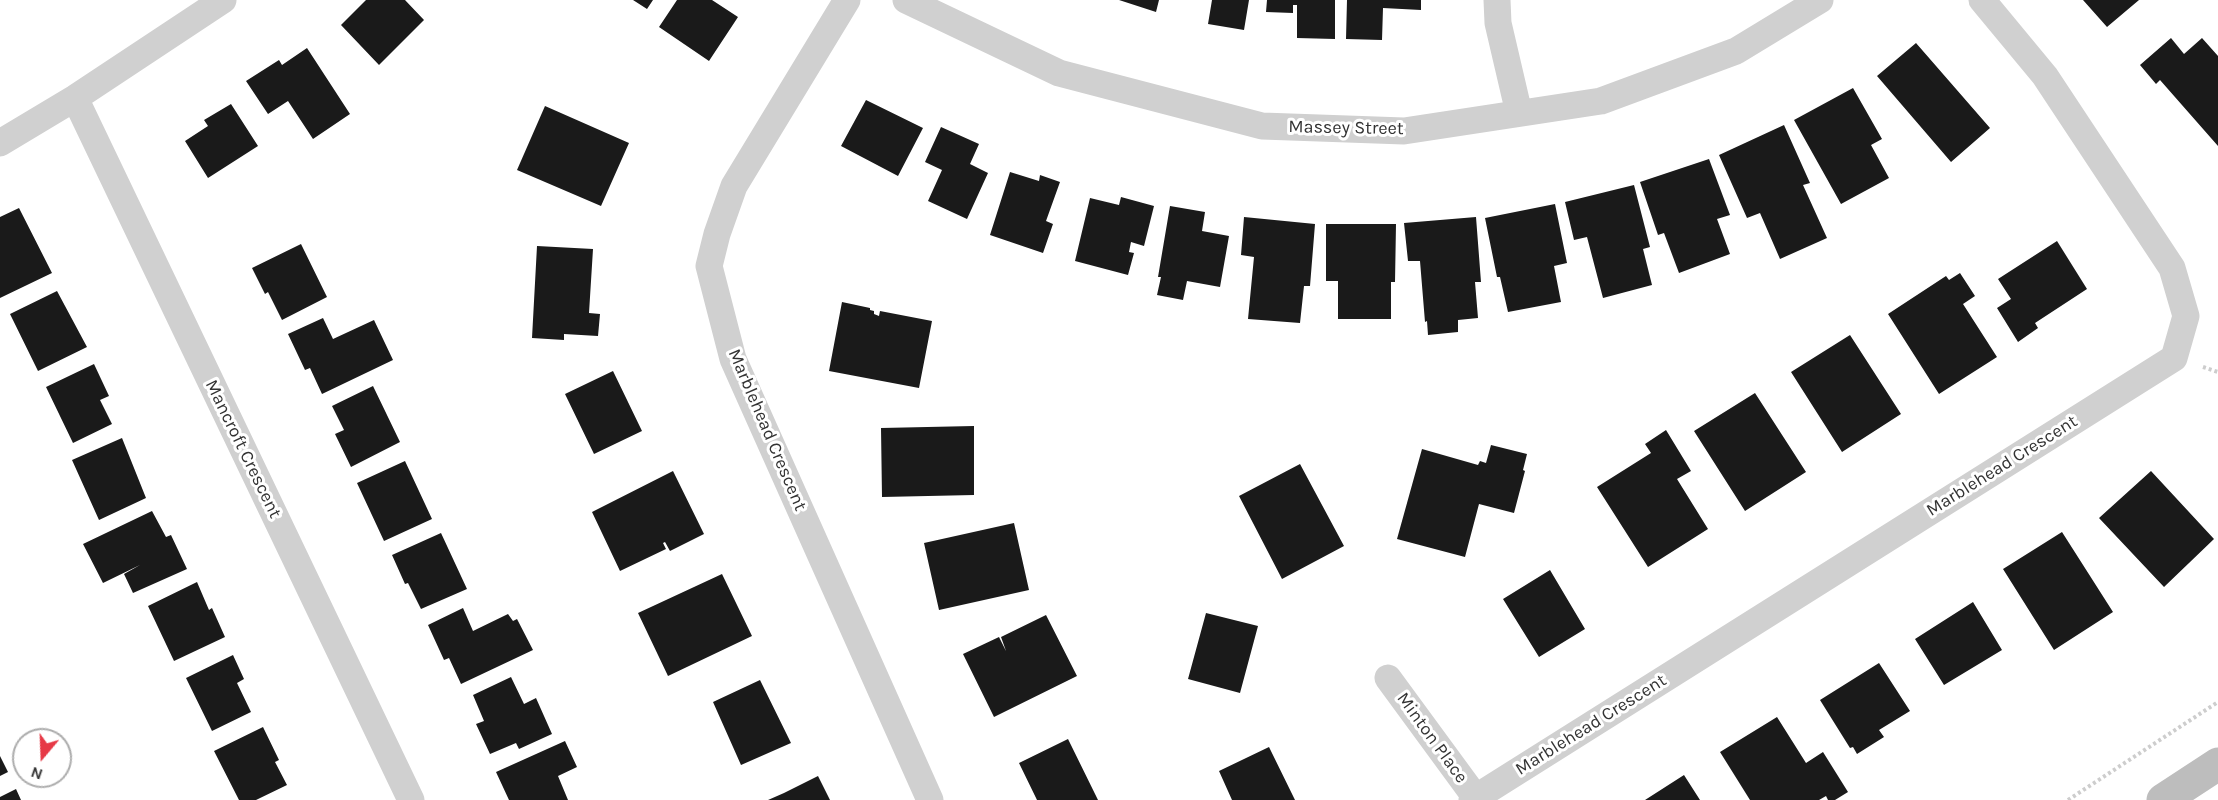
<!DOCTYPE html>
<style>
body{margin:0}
#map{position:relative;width:2218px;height:800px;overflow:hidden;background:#fff;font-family:Karla,sans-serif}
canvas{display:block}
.north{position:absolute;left:12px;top:728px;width:60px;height:60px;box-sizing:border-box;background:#fff;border:2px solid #adadad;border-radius:50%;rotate:199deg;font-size:16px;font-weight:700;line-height:24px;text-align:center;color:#333}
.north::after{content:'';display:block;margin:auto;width:21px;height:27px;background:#e63946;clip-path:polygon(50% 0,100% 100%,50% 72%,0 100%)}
</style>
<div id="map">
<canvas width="2218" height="800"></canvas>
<div class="north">N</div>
</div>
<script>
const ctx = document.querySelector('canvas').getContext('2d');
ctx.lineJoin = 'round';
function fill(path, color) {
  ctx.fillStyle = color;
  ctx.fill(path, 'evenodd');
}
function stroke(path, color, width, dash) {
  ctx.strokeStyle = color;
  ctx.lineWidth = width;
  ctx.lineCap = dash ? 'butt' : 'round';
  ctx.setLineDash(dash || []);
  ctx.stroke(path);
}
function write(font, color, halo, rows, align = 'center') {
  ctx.font = font + ' Karla,sans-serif';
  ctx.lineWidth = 6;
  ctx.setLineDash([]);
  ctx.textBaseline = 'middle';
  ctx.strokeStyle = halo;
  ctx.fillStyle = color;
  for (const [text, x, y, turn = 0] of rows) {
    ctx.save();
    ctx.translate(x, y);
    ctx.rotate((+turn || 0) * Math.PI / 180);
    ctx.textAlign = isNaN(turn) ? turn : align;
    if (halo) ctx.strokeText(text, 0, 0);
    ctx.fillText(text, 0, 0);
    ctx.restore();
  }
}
fill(new Path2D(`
 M366 0H405L424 20 379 65 341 25Z
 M633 0H653L647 9Z
 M677 0H712L738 17 709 61 659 27Z
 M1119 0H1159L1156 12Z
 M1212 0H1249L1244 30 1208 24Z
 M1267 0H1335V39L1297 38V5H1293V13L1266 12Z
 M1347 0H1421V10L1383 8 1382 40 1346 39Z
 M2083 0H2139L2107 27Z
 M2171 38 2184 54 2202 38 2218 56V146L2160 80 2156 84 2140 65Z
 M1916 43 1990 128 1951 162 1877 76Z
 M307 48 350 114 313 139 288 101 268 114 246 81 279 60 282 65Z
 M1853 88 1882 139 1871 145 1889 178 1841 204 1794 120Z
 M866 100 923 128 898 176 841 146Z
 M231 104 258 146 208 178 185 141 208 126 204 120Z
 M545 106 629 143 601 206 517 170Z
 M1784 125 1810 183 1803 185 1827 238 1780 259 1760 213 1747 218 1719 155Z
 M941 127 979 144 970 164 988 173 967 219 928 201 942 170 925 162Z
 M1709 159 1730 215 1717 219 1730 254 1679 273 1664 233 1658 235 1640 182Z
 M1010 172 1039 181 1040 175 1060 182 1046 221 1053 224 1043 253 990 235Z
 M1634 185 1650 247 1643 249 1652 285 1603 298 1587 237 1574 240 1565 202Z
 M1121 197 1154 206 1144 246 1131 242 1129 252 1134 253 1128 275 1075 261 1090 198 1119 205Z
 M1555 204 1567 263 1554 266 1561 302 1508 312 1500 277H1497L1485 218Z
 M1170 206 1205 212 1202 231 1229 236 1220 287 1187 281 1183 300 1157 295 1161 277H1158Z
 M19 208 52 273 0 298V217Z
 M1244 217 1315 224 1310 286H1304L1300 323 1248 319 1254 257 1241 255Z
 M1476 217 1481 282H1475L1478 318 1458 320V332L1428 335 1427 321 1425 322 1420 261H1408L1404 223Z
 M1326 224H1396L1395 282H1391V319H1338V281H1326Z
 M2057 241 2087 289 2035 323 2038 328 2018 342 1997 308 2011 299 1998 279Z
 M301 244 327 297 282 320 268 292 265 294 252 268Z
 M537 246 593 249 589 313 600 314 598 336 564 334V340L532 338Z
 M1960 273 1975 296 1963 304 1997 357 1939 394 1888 314 1946 276 1949 280Z
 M57 291 87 347 38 371 10 314Z
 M842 302 870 308V310L874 311V314L879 316 880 311 932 321 919 388 829 371Z
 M323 318 333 339 374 320 393 360 322 394 310 368 305 370 288 334Z
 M1850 335 1901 414 1842 452 1791 372Z
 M94 364 109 396 100 400 112 424 73 443 46 387Z
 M613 371 642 431 594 454 565 394Z
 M373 386 400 442 351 467 335 434 344 430 332 406Z
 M1755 393 1806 472 1745 511 1694 431Z
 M974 426V495L882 497 881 428Z
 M1666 430 1691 471 1677 479 1708 529 1648 567 1597 487 1651 453 1645 444Z
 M122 438 146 498 99 520 72 460Z
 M1491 445 1527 454 1523 470 1525 471 1514 513 1479 504 1465 557 1397 539 1422 449 1478 465 1480 461 1486 463Z
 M405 461 432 519 384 541 357 483Z
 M1300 464 1344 546 1282 579 1239 496Z
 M673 471 704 534 670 551 665 542 663 543 666 549 620 571 592 512Z
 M2151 471 2214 539 2164 587 2099 518Z
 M152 511 166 537 171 535 187 569 133 593 124 574 140 565 103 583 83 544Z
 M1014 523 1029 590 939 610 924 543Z
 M2062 532 2113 612 2054 650 2003 569Z
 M441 533 467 589 421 609 408 583 405 584 392 555Z
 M1550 570 1585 629 1539 657 1503 599Z
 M722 574 752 636 668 676 638 613Z
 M197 582 209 610 212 608 225 637 174 661 148 606Z
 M1973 602 2002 650 1944 685 1915 639Z
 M463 608 473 631 508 614 513 621 517 619 533 650 461 684 449 658 444 660 428 625Z
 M1206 613 1258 626 1240 693 1188 679Z
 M1046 615 1077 676 994 717 963 654 999 637 1006 651 1001 637Z
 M233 655 244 679 237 683 251 712 212 731 186 678Z
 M1879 663 1910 711 1879 730 1884 737 1857 754 1853 747 1850 748 1820 700Z
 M511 677 524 704 536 698 552 734 519 749 516 743 490 754 476 724 484 721 473 695Z
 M760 680 791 743 741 765 713 702Z
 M1777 717 1806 763 1823 752 1848 792 1835 800H1828L1826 796 1819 800H1750L1720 752Z
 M263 727 279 760 275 762 287 785 256 800H239L214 751Z
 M1068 739 1098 800H1037L1019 763Z
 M565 741 577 767 558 776 568 800H509L496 772Z
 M1269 747 1295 800H1232L1219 771Z
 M0 756 8 772 0 776Z
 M1684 775 1700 800H1645Z
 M818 776 830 800H768L784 793Z
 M16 789 21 800H0V797Z`), '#1a1a1a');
stroke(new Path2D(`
 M2203 367 2218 372
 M2068 800 2218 702`), '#cdcdcd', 4, [3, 3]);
stroke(new Path2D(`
 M847 0 734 186 717 234 709 266 733 359 930 800
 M906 0 1059 73 1262 126 1404 131 1601 101 1736 51 1820 0
 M1497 0 1498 23 1519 113
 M75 98 411 800
 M0 143 75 98 223 0
 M1388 678 1476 798
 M1472 800 2174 358 2186 316 2172 268 2045 76 1982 0`), '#d0d0d0', 27);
stroke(new Path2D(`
 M2163 800 2218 764`), '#bdbdbd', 33);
write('18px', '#333', '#fff', [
 ["Massey Street",1346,128,1],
 ["Marblehead Crescent",767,430,67],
 ["Mancroft Crescent",243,449,64],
 ["Marblehead Crescent",2002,466,-32],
 ["Marblehead Crescent",1591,725,-32],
 ["Minton Place",1432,738,54]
]);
</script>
